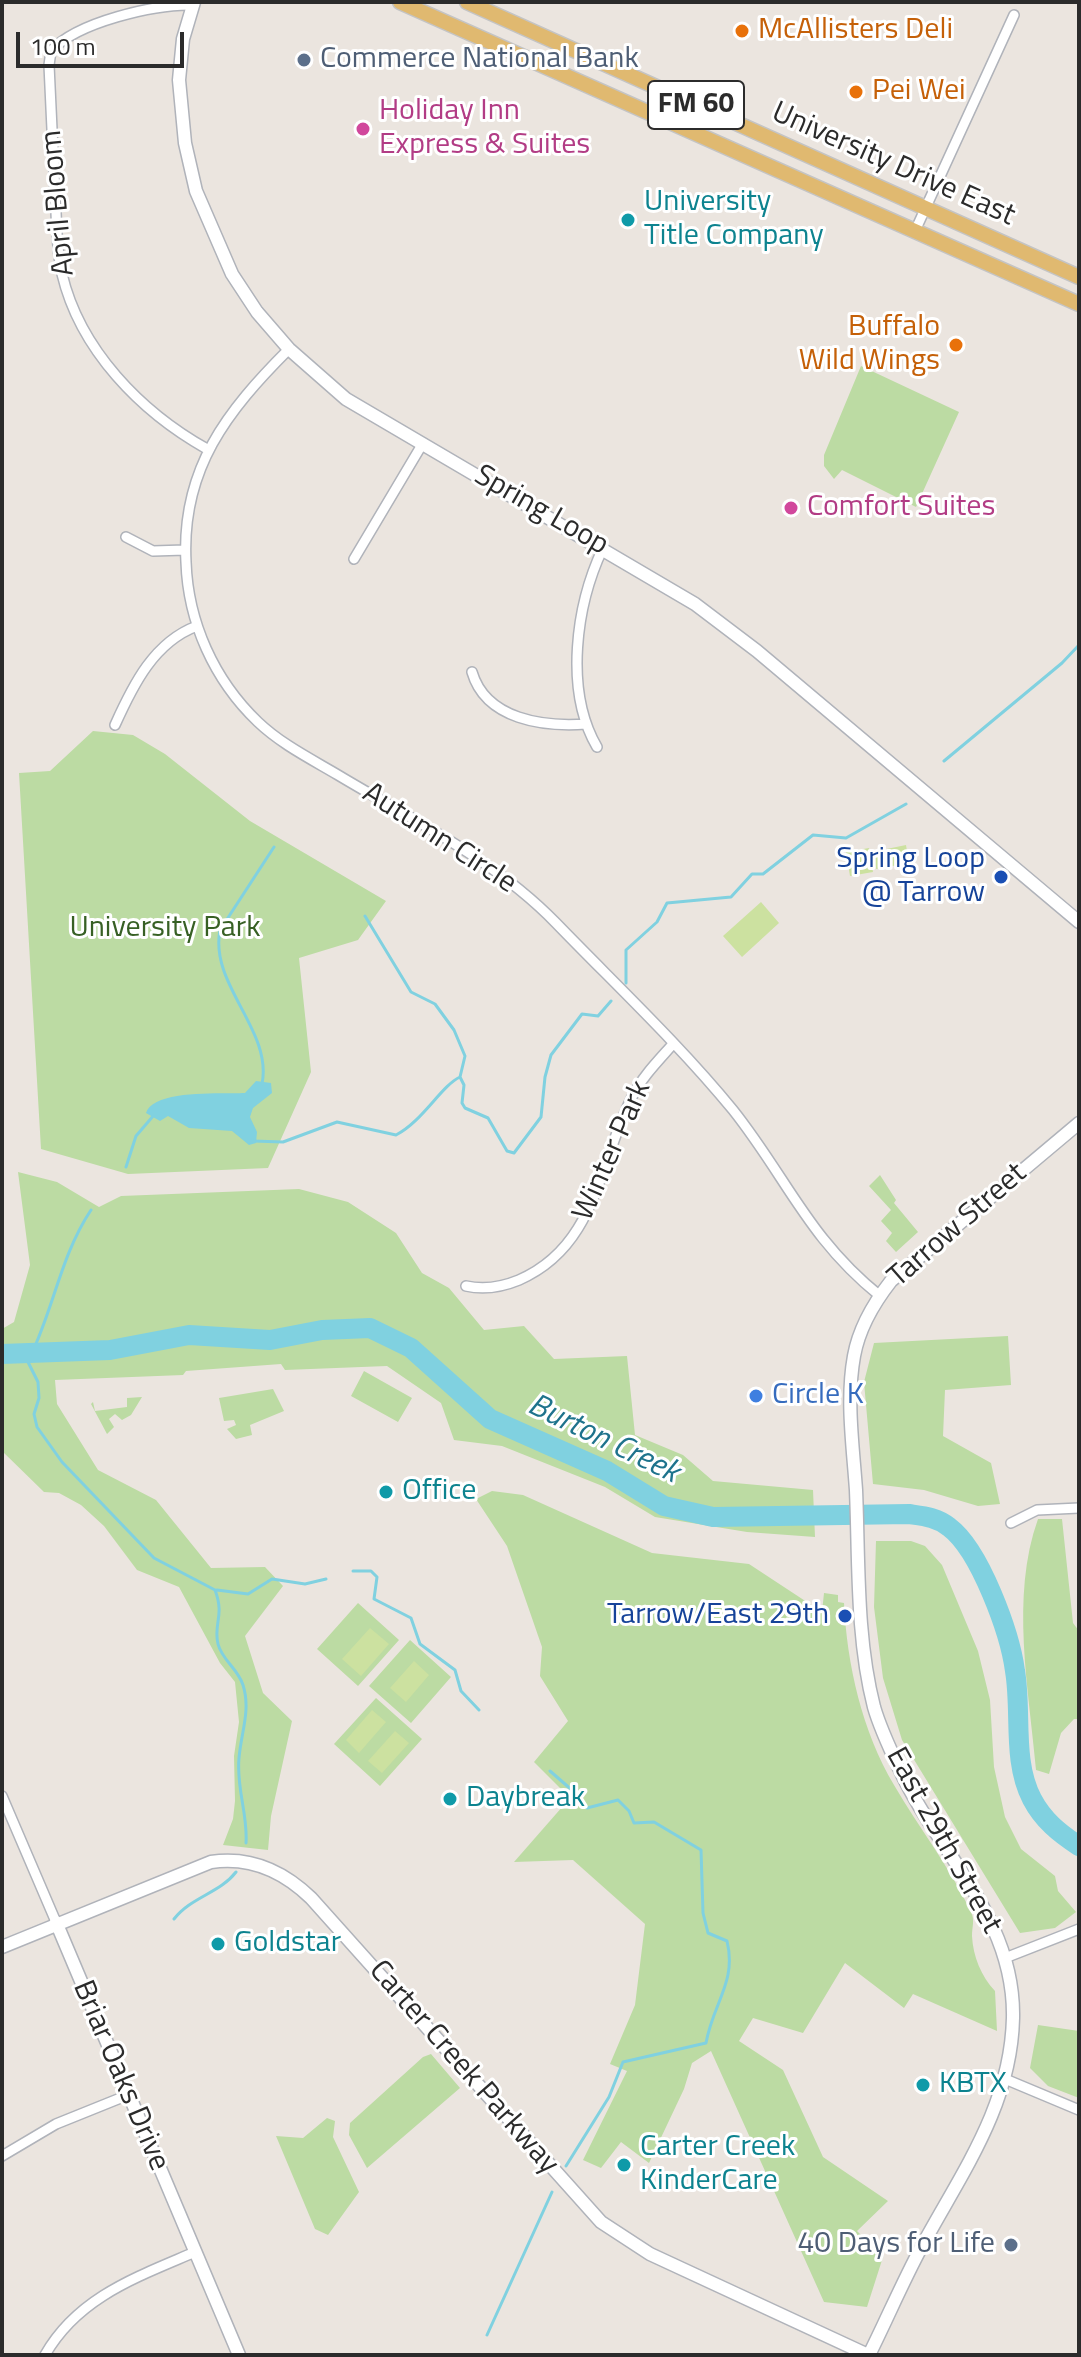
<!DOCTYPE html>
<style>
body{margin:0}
#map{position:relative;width:1081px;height:2357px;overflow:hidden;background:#ebe5df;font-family:"Titillium Web",sans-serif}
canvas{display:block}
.frame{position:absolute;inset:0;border:4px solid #2b2b2b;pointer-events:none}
.scale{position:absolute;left:16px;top:32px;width:168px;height:36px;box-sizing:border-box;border:4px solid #2b2b2b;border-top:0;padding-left:10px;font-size:24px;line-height:28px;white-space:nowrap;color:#2b2b2b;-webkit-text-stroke:6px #fff;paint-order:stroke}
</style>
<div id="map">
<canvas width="1081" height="2357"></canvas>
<div class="frame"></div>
<div class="scale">100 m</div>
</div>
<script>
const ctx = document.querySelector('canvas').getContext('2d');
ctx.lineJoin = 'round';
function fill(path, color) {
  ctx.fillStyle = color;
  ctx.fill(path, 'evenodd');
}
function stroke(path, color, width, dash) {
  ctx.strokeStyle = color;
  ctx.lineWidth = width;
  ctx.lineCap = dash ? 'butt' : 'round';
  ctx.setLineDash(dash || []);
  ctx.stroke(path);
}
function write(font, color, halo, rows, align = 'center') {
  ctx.font = font + ' "Titillium Web",sans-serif';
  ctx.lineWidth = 6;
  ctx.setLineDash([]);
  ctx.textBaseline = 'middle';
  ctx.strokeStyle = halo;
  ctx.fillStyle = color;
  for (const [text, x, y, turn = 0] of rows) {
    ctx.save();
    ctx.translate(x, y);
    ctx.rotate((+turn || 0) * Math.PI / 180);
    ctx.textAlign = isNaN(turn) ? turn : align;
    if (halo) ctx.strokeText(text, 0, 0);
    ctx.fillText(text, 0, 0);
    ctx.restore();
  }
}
fill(new Path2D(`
 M861 366 959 412 916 507 842 470 834 479 824 466V455Z
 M93 731 133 735 165 754 250 821 386 901 358 940 299 958 311 1072 268 1168 128 1174 41 1149 19 773 50 771Z
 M18 1172 57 1182 99 1207 121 1196 299 1189 348 1202 396 1233 422 1273 449 1288 484 1330 524 1326 554 1359 627 1356 635 1435 683 1455 713 1481 813 1490 815 1537 747 1532 655 1517 605 1487 502 1446 454 1440 441 1403 387 1366 285 1370 281 1364 186 1371 183 1375 55 1380 57 1404 98 1470 156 1500 211 1568 265 1567 283 1586 245 1636 263 1693 292 1721 271 1816 268 1850 223 1845 233 1819 235 1801 234 1756 239 1722 235 1682 220 1663 179 1587 137 1570 104 1526 81 1505 59 1493 44 1492 2 1451V1329L14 1322 30 1265Z
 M880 1175 896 1200 894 1203 918 1232 896 1252 886 1241 892 1233 881 1221 891 1210 869 1186Z
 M1008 1336 1011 1385 945 1390 943 1436 991 1463 1000 1504 978 1506 924 1490 873 1484 864 1382 874 1343Z
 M364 1371 412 1398 398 1422 351 1396Z
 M273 1389 284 1411 250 1425 252 1435 236 1439 227 1429 236 1425 234 1420 224 1421 219 1398Z
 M142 1397 131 1415 122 1420 115 1414 109 1419 114 1427 107 1434 91 1404 93 1402 95 1411 127 1407V1398Z
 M492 1491 523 1495 652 1553 749 1564 822 1612 824 1593 838 1595V1602L844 1603C847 1665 862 1731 894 1785 919 1828 950 1867 971 1912 975 1920 972 1927 972 1936 973 1956 981 1976 995 1991L997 2031 913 1994 904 2008 845 1963 803 2033 753 2018 739 2041 783 2070 823 2157 888 2201 857 2231 883 2257 867 2307 824 2302 711 2051 692 2063 684 2089 649 2163 621 2142 601 2168 583 2160 627 2071 610 2064 635 2005 645 1924 573 1860 514 1862 570 1798 534 1762 568 1721 540 1676 542 1647 507 1546 476 1499Z
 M1038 1519H1062L1073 1623 1079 1631V1719H1074L1061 1733 1049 1774 1036 1770C1029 1689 1010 1597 1038 1519Z
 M876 1541H911L925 1546 942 1565 978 1651 990 1700 994 1767 1005 1817 1021 1849 1055 1876 1058 1891 1076 1912 1055 1928 1020 1933 902 1740 883 1678 874 1607Z
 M358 1603 399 1640 358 1686 317 1649Z
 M410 1640 451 1677 411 1723 369 1686Z
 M376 1698 422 1739 380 1786 334 1744Z
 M1038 2025 1079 2031V2098L1048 2086 1030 2068Z
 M431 2054 460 2088 367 2168 349 2135 350 2123 423 2057Z
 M327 2118 335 2121 333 2137 359 2192 328 2235 315 2229 276 2136 303 2138Z`), '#bcdba3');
fill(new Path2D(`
 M906 845 909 863 876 869 872 852Z
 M869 848 873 872 850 876 846 852Z
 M761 902 779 923 742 957 723 936Z
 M370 1628 389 1644 361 1676 342 1659Z
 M414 1661 429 1675 406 1702 390 1688Z
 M372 1710 386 1722 359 1753 346 1740Z
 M395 1731 409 1743 382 1773 368 1761Z`), '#cce1a0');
fill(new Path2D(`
 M256 1081 271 1083 272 1093 253 1108 250 1117 257 1132 256 1143 249 1145 232 1131 189 1128 168 1116 160 1121 146 1113C153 1089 222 1094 245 1093Z`), '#80d1e0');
stroke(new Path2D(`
 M944 761 1062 663 1079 645
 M365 916 411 992 435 1004 454 1030 465 1056 460 1077 464 1085 462 1103 465 1108 488 1118 507 1151 514 1153 541 1117 545 1077 551 1055 582 1014 598 1016 611 1001
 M626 983V950L657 922 667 903 731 897 752 874H763L813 835 846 838 906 804
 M262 1084C273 1030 209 985 220 930L274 847
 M253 1141 283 1142 337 1122 396 1135C423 1121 441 1086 460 1077
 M126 1167 136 1136 154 1115
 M24 1354 38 1382 39 1398 34 1414 37 1427 62 1462 154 1558 215 1590C225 1616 213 1624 218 1644 222 1660 238 1669 243 1685 251 1710 241 1733 239 1758 236 1788 248 1814 246 1843
 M31 1355C54 1307 61 1255 91 1210
 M353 1571H371L377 1577 374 1599 411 1618 420 1644 455 1670 461 1691 479 1710
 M217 1590 248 1594 272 1579 305 1584 326 1579
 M550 1771 573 1791 576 1803 587 1808 618 1800 629 1811 634 1823 654 1822 701 1850 703 1913 708 1933 727 1941C737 1982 713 2003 706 2043L623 2062 609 2097 566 2166
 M174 1919C191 1897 220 1893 236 1872
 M487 2335 552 2192`), '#80d1e0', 3);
stroke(new Path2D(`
 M2 1354 110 1350 189 1335 270 1340 322 1330 370 1328 411 1348 490 1419 607 1471 664 1506 713 1517 909 1514C923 1516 937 1517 949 1527 980 1550 1010 1633 1015 1671 1022 1712 1012 1761 1032 1799 1043 1820 1059 1833 1079 1846`), '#80d1e0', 20);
const street = new Path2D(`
 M193 5C155 4 77 22 51 51L49 65C51 108 53 151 55 194 57 221 56 248 62 274 80 350 141 412 207 449
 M915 231 1014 15
 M289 349C227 411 181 469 186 562 188 622 214 680 258 722 281 744 311 759 338 775 413 820 495 860 556 923 615 984 679 1044 733 1110 787 1178 808 1238 880 1296
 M126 537 153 551 185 550
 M354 559 423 443
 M472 672C486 720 544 727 586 724
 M115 725C133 685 154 642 197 626
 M597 747C564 690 576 605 603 548
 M466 1286C484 1290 502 1287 519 1280 597 1246 598 1164 632 1097 642 1077 658 1061 673 1044
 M1011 1523 1037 1510 1079 1508
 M2 1796 56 1922
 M1005 1958 1079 1929
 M1005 2079 1079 2110
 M2 2156 56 2124 128 2095
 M45 2355C78 2297 137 2277 195 2252`);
const secondary = new Path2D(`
 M194 2 183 39 179 80 185 143 196 191 232 274 257 312 289 349 346 399 695 604 757 651 1079 922
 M56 1922 239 2355
 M2 1947 211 1862C251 1856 283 1871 311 1898L601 2222 650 2254 868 2355
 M869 2355C887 2319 903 2281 922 2246 962 2172 1011 2106 1013 2018 1015 1917 938 1854 899 1768 890 1749 880 1728 874 1707 856 1637 859 1561 856 1490 853 1446 846 1400 854 1356 859 1328 873 1304 891 1281L1079 1123`);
const primary = new Path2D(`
 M400 2 1079 304
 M467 2 1079 277`);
stroke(street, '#b0b3ba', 12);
stroke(secondary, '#b0b3ba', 15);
stroke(primary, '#c4c4c4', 17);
stroke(street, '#fff', 9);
stroke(secondary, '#fff', 12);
stroke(primary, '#e0b970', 14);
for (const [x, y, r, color] of [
 [742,31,8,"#e8710a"],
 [304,60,8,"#5c6f8a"],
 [856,92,8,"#e8710a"],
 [363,129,8,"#d1479c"],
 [628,220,8,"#0f9aa8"],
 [956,345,8,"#e8710a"],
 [791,508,8,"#d1479c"],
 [1001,877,8,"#1a4fb4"],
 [756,1396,8,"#3f7fe0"],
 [386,1492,8,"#0f9aa8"],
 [845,1616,8,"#1a4fb4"],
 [450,1799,8,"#0f9aa8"],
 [218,1944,8,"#0f9aa8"],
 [923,2085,8,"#0f9aa8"],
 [624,2165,8,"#0f9aa8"],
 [1011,2245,8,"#5c6f8a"]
]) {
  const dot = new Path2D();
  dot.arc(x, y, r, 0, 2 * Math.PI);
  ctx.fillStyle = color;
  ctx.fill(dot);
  stroke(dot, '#fff', 3);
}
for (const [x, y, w] of [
 [696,105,96]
]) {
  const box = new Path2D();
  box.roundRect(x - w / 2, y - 24, w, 48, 6);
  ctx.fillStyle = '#fff';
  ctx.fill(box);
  stroke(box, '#2b2b2b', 2);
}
write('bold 28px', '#2b2b2b', null, [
 ["FM 60",696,105]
]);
write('30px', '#c56008', '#fff', [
 ["McAllisters Deli",758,31],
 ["Pei Wei",872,92],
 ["Buffalo",940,328,"right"],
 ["Wild Wings",940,362,"right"]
], 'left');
write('30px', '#4e5e75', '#fff', [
 ["Commerce National Bank",320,60],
 ["40 Days for Life",995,2245,"right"]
], 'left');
write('30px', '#b23c85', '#fff', [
 ["Holiday Inn",379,112],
 ["Express & Suites",379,146],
 ["Comfort Suites",807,508]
], 'left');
write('30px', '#2b2b2b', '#fff', [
 ["University Drive East",893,165,24],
 ["April Bloom",59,203,-95],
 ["Spring Loop",541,511,30],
 ["Autumn Circle",439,839,33],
 ["Winter Park",613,1151,-66],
 ["Tarrow Street",958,1226,-41],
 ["East 29th Street",943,1841,61],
 ["Carter Creek Parkway",463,2068,49],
 ["Briar Oaks Drive",120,2076,67]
]);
write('30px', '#0d838f', '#fff', [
 ["University",644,203],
 ["Title Company",644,237],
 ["Office",402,1492],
 ["Daybreak",466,1799],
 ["Goldstar",234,1944],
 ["KBTX",939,2085],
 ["Carter Creek",640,2148],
 ["KinderCare",640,2182]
], 'left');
write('30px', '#164399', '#fff', [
 ["Spring Loop",985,860],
 ["@ Tarrow",985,894],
 ["Tarrow/East 29th",829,1616]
], 'right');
write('30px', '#376024', '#fff', [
 ["University Park",165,929]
]);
write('30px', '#366cbe', '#fff', [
 ["Circle K",772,1396]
], 'left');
write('italic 32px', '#1e738c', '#fff', [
 ["Burton Creek",603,1440,26]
]);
</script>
